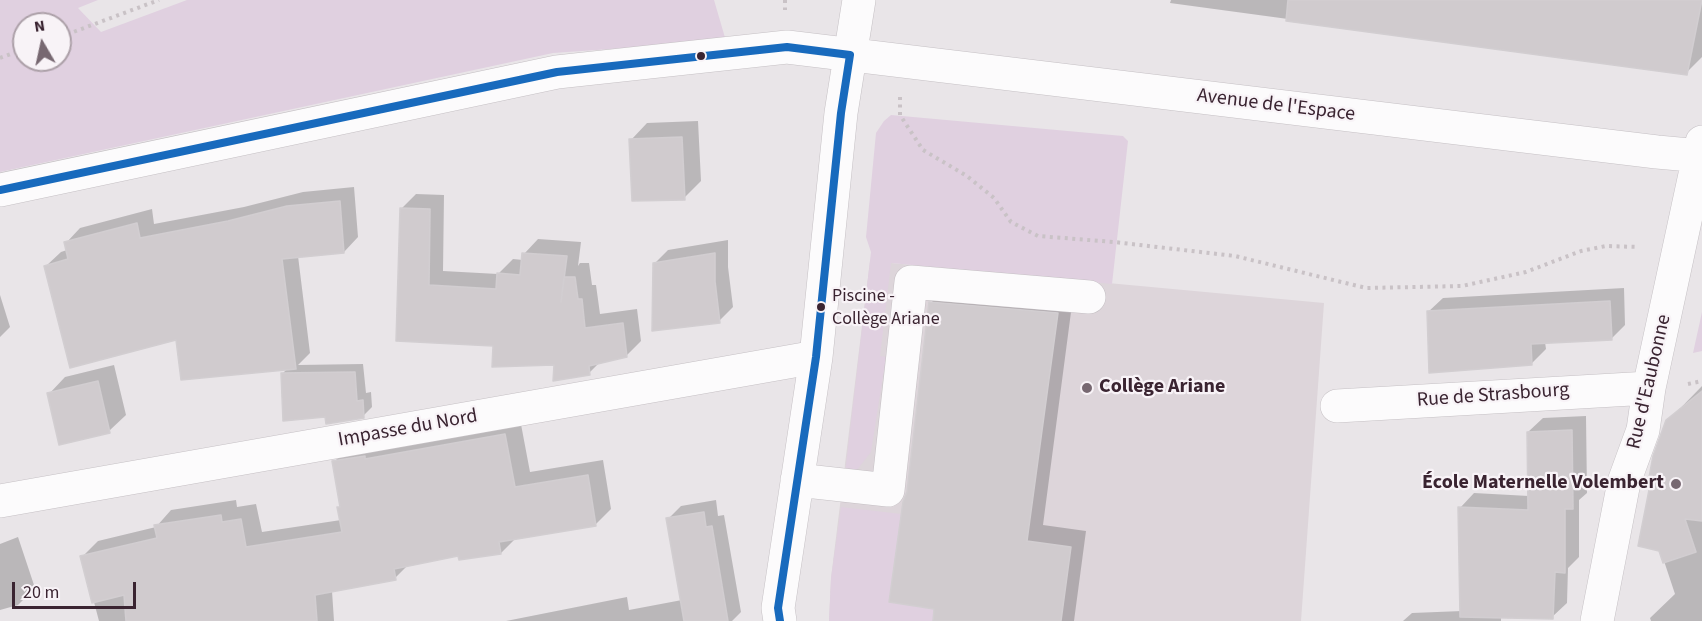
<!DOCTYPE html>
<meta charset="utf-8">
<style>
body{margin:0}
#map{position:relative;width:1702px;height:621px;overflow:hidden;background:#e9e5e8;font-family:"Source Sans 3",sans-serif}
canvas{display:block}
.north{position:absolute;left:12px;top:12px;width:60px;height:60px;box-sizing:border-box;background:#f8f3f7;border:2px solid #aca0a8;border-radius:50%;rotate:351deg;font-size:16px;font-weight:700;line-height:24px;text-align:center;color:#3a2431}
.north::after{content:'';display:block;margin:auto;width:21px;height:27px;background:#776871;clip-path:polygon(50% 0,100% 100%,50% 72%,0 100%)}
.scale{position:absolute;left:12px;top:582px;width:124px;height:27px;box-sizing:border-box;border:3px solid #3a2431;border-top:0;padding-left:8px;font-size:18px;line-height:21px;white-space:nowrap;color:#3a2431;-webkit-text-stroke:4px #f8f3f7;paint-order:stroke}
</style>
<div id="map">
<canvas width="1702" height="621"></canvas>
<div class="north">N</div>
<div class="scale">20 m</div>
</div>
<script>
const ctx = document.querySelector('canvas').getContext('2d');
ctx.lineJoin = 'round';
function fill(path, color) {
  ctx.fillStyle = color;
  ctx.fill(path, 'evenodd');
}
function stroke(path, color, width, dash) {
  ctx.strokeStyle = color;
  ctx.lineWidth = width;
  ctx.lineCap = dash ? 'butt' : 'round';
  ctx.setLineDash(dash || []);
  ctx.stroke(path);
}
function write(font, color, halo, rows, align = 'center') {
  ctx.font = font + ' "Source Sans 3",sans-serif';
  ctx.lineWidth = 4.5;
  ctx.setLineDash([]);
  ctx.textBaseline = 'middle';
  ctx.strokeStyle = halo;
  ctx.fillStyle = color;
  for (const [text, x, y, turn = 0] of rows) {
    ctx.save();
    ctx.translate(x, y);
    ctx.rotate((+turn || 0) * Math.PI / 180);
    ctx.textAlign = isNaN(turn) ? turn : align;
    if (halo) ctx.strokeText(text, 0, 0);
    ctx.fillText(text, 0, 0);
    ctx.restore();
  }
}
fill(new Path2D(`
 M870 261 1324 303 1301 621H829L831 578Z`), '#ddd5da');
fill(new Path2D(`
 M0 0H98L78 8 101 32 187 0H714L726 41 553 53 0 172ZM24 24H60V60H24Z
 M891 115 1123 136 1128 141 1112 284 891 263 880 356 886 357 871 452 856 471 845 473 871 252 866 237 876 133 884 121Z
 M1702 312V351L1693 353Z
 M841 507 901 514 889 602 935 609 933 621H829L831 578Z`), '#e0d0e0');
fill(new Path2D(`
 M1171 0H1702V57L1686 73 1170 3Z
 M698 121 701 181 684 198 631 140 647 123Z
 M354 187 358 237 344 252 298 256 310 353 298 365 363 364 366 393 371 392 372 407 363 416 326 415 282 374 288 368 177 338 46 266 61 252 67 250 66 243 80 228 152 209 154 224 244 207 303 192Z
 M416 194 444 195 443 271 498 274 513 259 523 260 524 254 538 239 581 242 578 266 580 263H589L592 285H596L600 314 637 309 641 341 626 356 601 361 589 373 495 344 397 340 401 209Z
 M728 240V267L733 307 719 321 654 264 668 250Z
 M947 286 1073 297 1043 525 1086 531 1074 621H934L936 607 908 492 931 303Z
 M1624 288 1625 325 1611 339 1545 342 1546 349 1532 363 1428 312 1443 298Z
 M0 295 10 327 0 337Z
 M114 365 126 415 109 431 49 394 65 377Z
 M1702 386V621H1651L1650 618 1675 594 1660 549 1665 424Z
 M1586 416 1587 493 1579 500V557L1568 568 1567 603 1552 617 1501 616V621H1403L1412 613 1462 611 1460 508 1474 493 1529 496 1528 432 1543 418Z
 M520 419 530 472 603 460 611 509 595 525 516 538 501 553 459 555 409 564 395 578 332 591 334 621H99L82 557 98 541 156 527 171 510 236 500 237 507 256 504 262 532 341 520 339 507 341 505 334 462 350 446Z
 M716 500 718 516 724 515 741 612 732 621H506L627 597 629 610 682 600 668 519 681 506Z
 M18 537 35 588 18 605 0 610V544Z`), '#0003');
const building = new Path2D(`
 M1288 0H1702L1687 75 1286 21Z
 M682 137 685 200 632 201 629 139Z
 M340 201 344 253 282 259 296 369 181 380 176 340 70 368 44 266 68 259 64 242 137 223 140 238 228 221 287 206Z
 M400 208 430 209 429 285 496 289 497 273 520 275 522 253 567 256 561 302 564 277H575L578 299H582L585 328 623 323 627 357 589 366 590 375 553 381 554 365 492 367 493 346 396 341Z
 M715 253V281L720 323 652 331 653 263Z
 M1610 301 1612 340 1531 344 1532 365 1429 373 1427 311Z
 M929 302 1058 313 1027 541 1071 547 1061 621H933L934 609 889 602 903 502 907 492Z
 M355 372 357 401 363 400 364 418 326 424 325 417 283 421 281 373Z
 M98 381 110 433 59 445 47 393Z
 M1702 391V521L1685 519 1696 552 1663 563 1659 551 1638 546 1650 485 1648 483 1653 456 1666 420Z
 M1572 430 1573 509H1565V573L1555 572 1553 619 1460 617 1458 507 1528 510 1527 432Z
 M505 434 515 487 588 475 596 526 499 542 501 554 459 560 458 556 394 569 396 580 315 595 317 621H126L124 595 92 603 80 556 157 538 154 525 221 515 222 522 241 519 246 547 342 532 337 507H340L332 461 365 456V459Z
 M704 512 706 527 712 526 728 621H684L666 518Z`);
fill(building, '#d0cbce');
stroke(building, '#d2ced1', 1.5);
const minor = new Path2D(`
 M0 190 557 72 787 47 1657 152 1702 156
 M1337 406 1649 388
 M797 480 888 490 911 282 1089 297
 M0 501 816 357
 M780 621 778 608 816 357 841 113 859 0
 M1597 621 1624 482 1643 430 1649 388 1702 142`);
stroke(minor, '#c5c0c4', 34);
stroke(new Path2D(`
 M785 0V10
 M60 37 159 0
 M0 58 24 49
 M900 97V115L923 150 967 176 994 198 1011 222 1038 236 1114 242 1235 256 1366 288 1462 286 1526 272 1581 251 1606 246 1639 247
 M1688 384 1702 381`), '#c9c2c6', 4, [3, 4.5]);
stroke(minor, '#fcfbfc', 33);
stroke(new Path2D(`
 M0 190 557 72 787 47 850 55
 M780 621 778 608 816 357 841 113 850 55`), '#186abd', 8);
for (const [x, y, r, color] of [
 [701,56,5,"#3a2431"],
 [821,307,5,"#3a2431"],
 [1087,388,6,"#776871"],
 [1676,484,6,"#776871"]
]) {
  const dot = new Path2D();
  dot.arc(x, y, r, 0, 2 * Math.PI);
  ctx.fillStyle = color;
  ctx.fill(dot);
  stroke(dot, '#f8f3f7', 2);
}
write('18px', '#3a2431', '#f8f3f7', [
 ["Piscine -",832,297],
 ["Collège Ariane",832,320]
], 'left');
write('20px', '#3a2431', '#f8f3f7', [
 ["Avenue de l'Espace",1276,106,7],
 ["Rue d'Eaubonne",1650,382,-77],
 ["Rue de Strasbourg",1493,396,-4],
 ["Impasse du Nord",408,429,-10]
]);
write('bold 20px', '#3a2431', '#f8f3f7', [
 ["Collège Ariane",1099,388],
 ["École Maternelle Volembert",1664,484,"right"]
], 'left');
</script>
